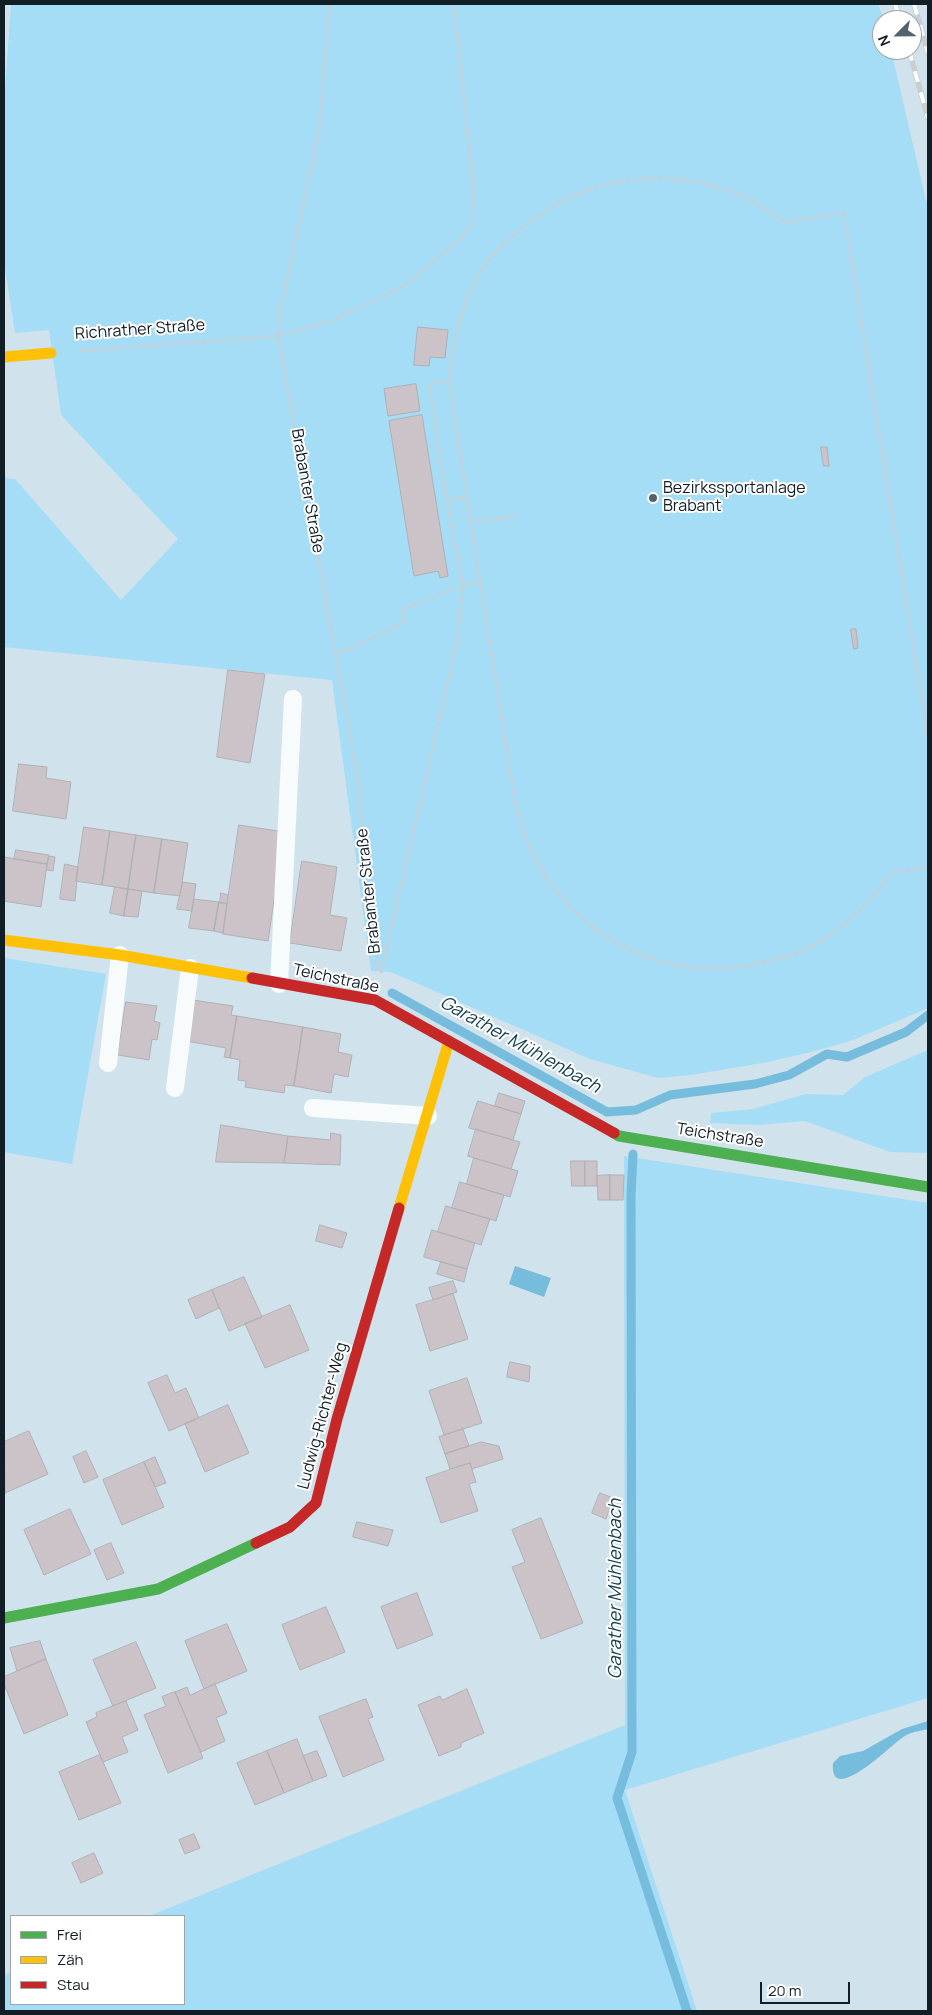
<!DOCTYPE html>
<meta charset="utf-8">
<style>
body{margin:0}
#map{position:relative;width:932px;height:2015px;overflow:hidden;background:#d0e3ec;font-family:Manrope,sans-serif}
canvas{display:block}
.frame{position:absolute;inset:0;border:5px solid #111e25;pointer-events:none}
.legend{position:absolute;left:10px;top:1915px;width:175px;height:90px;box-sizing:border-box;background:#fff;border:1px solid #a0a5a8;margin:0;padding:6px 9px;list-style:none;font-size:15px;color:#111e25}
.legend li{display:flex;align-items:center;gap:10px;height:25px}
.legend b{width:25px;border:1px solid #a0a5a8}
.north{position:absolute;left:872px;top:10px;width:50px;height:50px;box-sizing:border-box;background:#fff;border:1px solid #a0a5a8;border-radius:50%;rotate:247deg;font-size:14px;font-weight:700;line-height:20px;text-align:center;color:#111e25}
.north::after{content:'';display:block;margin:auto;width:18px;height:22px;background:#54636b;clip-path:polygon(50% 0,100% 100%,50% 72%,0 100%)}
.scale{position:absolute;left:760px;top:1982px;width:90px;height:22px;box-sizing:border-box;border:2px solid #111e25;border-top:0;padding-left:6px;font-size:15px;line-height:18px;white-space:nowrap;color:#111e25;-webkit-text-stroke:4px #fff;paint-order:stroke}
</style>
<div id="map">
<canvas width="932" height="2015"></canvas>
<div class="frame"></div>
<ul class="legend">
<li><b style="height:6px;background:#4caf50"></b>Frei</li>
<li><b style="height:6px;background:#ffc107"></b>Zäh</li>
<li><b style="height:6px;background:#c62828"></b>Stau</li>
</ul>
<div class="north">N</div>
<div class="scale">20 m</div>
</div>
<script>
const ctx = document.querySelector('canvas').getContext('2d');
ctx.lineJoin = 'round';
function fill(path, color) {
  ctx.fillStyle = color;
  ctx.fill(path, 'evenodd');
}
function stroke(path, color, width, dash) {
  ctx.strokeStyle = color;
  ctx.lineWidth = width;
  ctx.lineCap = dash ? 'butt' : 'round';
  ctx.setLineDash(dash || []);
  ctx.stroke(path);
}
function write(font, color, halo, rows, align = 'center') {
  ctx.font = font + ' Manrope,sans-serif';
  ctx.lineWidth = 4;
  ctx.setLineDash([]);
  ctx.textBaseline = 'middle';
  ctx.strokeStyle = halo;
  ctx.fillStyle = color;
  for (const [text, x, y, turn = 0] of rows) {
    ctx.save();
    ctx.translate(x, y);
    ctx.rotate((+turn || 0) * Math.PI / 180);
    ctx.textAlign = isNaN(turn) ? turn : align;
    if (halo) ctx.strokeText(text, 0, 0);
    ctx.fillText(text, 0, 0);
    ctx.restore();
  }
}
fill(new Path2D(`
 M11 4H878L884 20H882V50H891L928 209V1008L853 1040 815 1051 768 1062 691 1075 658 1078 590 1059 391 972 371 971 332 680 4 647V478L15 479 121 600 178 539 61 415 49 330 15 333 4 262V104Z
 M4 958 106 974 72 1164 4 1152Z
 M928 1050V1153L890 1152 805 1121 758 1125 710 1123 711 1113 753 1109 806 1094 843 1095 865 1077Z
 M624 1156 928 1203V1698L625 1790 697 2011H4V1975L11 1972V2004H184V1916H149L625 1725Z`), '#a5dcf6');
fill(new Path2D(`
 M515 1266 551 1278 544 1297 509 1284Z
 M928 1721V1729C919 1731 910 1732 902 1738 892 1744 829 1808 833 1763L840 1756 863 1751 902 1729Z`), '#76bcdd');
stroke(new Path2D(`
 M392 993 607 1112 636 1110 670 1095 755 1084 789 1075 827 1054 847 1057 906 1032 928 1015
 M633 1154 631 1196 632 1752 617 1798 687 2011`), '#76bcdd', 9);
const building = new Path2D(`
 M418 327 448 330 445 358 430 357 429 366 414 365Z
 M416 384 420 411 388 416 384 389Z
 M422 415 448 576 440 578 438 571 414 576 389 421Z
 M821 447H827L829 466H824Z
 M851 629H856L858 648 854 649Z
 M228 670 265 674 250 763 217 757Z
 M19 764 47 767 46 778 71 782 66 819 13 811Z
 M239 825 284 832 268 941 223 934Z
 M84 827 110 831 102 885 76 881Z
 M110 831 136 835 128 889 102 885Z
 M136 835 162 839 154 893 128 889Z
 M162 839 188 843 180 896 154 893Z
 M16 850 49 855 47 864 14 859Z
 M49 856 55 857 53 871 47 870Z
 M4 857 47 864 41 907 4 901Z
 M302 861 337 867 330 915 347 918 341 951 290 943Z
 M65 864 78 867 75 901 60 899Z
 M183 882 196 884 192 911 177 909Z
 M115 887 128 889 124 916 110 913Z
 M128 889 142 891 138 917 124 916Z
 M221 893 228 895 227 904 220 903Z
 M194 899 219 902 214 931 189 928Z
 M219 902 227 904 223 933 214 931Z
 M193 1000 233 1006 231 1015 237 1016 230 1058 224 1057 226 1048 186 1041Z
 M126 1002 157 1006 154 1021 160 1023 157 1040 152 1039 149 1060 118 1055Z
 M237 1016 303 1027 294 1086 285 1085 284 1093 245 1087 246 1081 238 1080 240 1060 230 1058Z
 M303 1027 341 1034 338 1052 352 1055 348 1077 334 1074 331 1093 294 1086Z
 M499 1093 525 1101 521 1114 495 1106Z
 M478 1101 521 1114 513 1140 469 1128Z
 M221 1125 288 1136 284 1163 216 1162Z
 M476 1129 520 1142 511 1169 468 1156Z
 M331 1133 341 1135 340 1165 284 1163 288 1136 330 1140Z
 M474 1158 518 1171 510 1197 467 1184Z
 M571 1161H585V1186H572Z
 M585 1161H597V1186H585Z
 M610 1175H624L623 1200H610Z
 M610 1175V1200H598L597 1176Z
 M460 1182 504 1195 496 1221 452 1208Z
 M446 1206 490 1219 481 1245 438 1232Z
 M320 1225 347 1233 342 1248 316 1241Z
 M432 1230 475 1243 467 1269 424 1257Z
 M441 1262 467 1269 464 1282 437 1274Z
 M244 1277 262 1317 229 1331 212 1290Z
 M453 1281 457 1292 433 1300 429 1288Z
 M212 1290 219 1308 196 1319 188 1300Z
 M453 1294 468 1339 430 1351 416 1305Z
 M290 1305 309 1350 265 1368 245 1324Z
 M510 1362 530 1366 529 1382 507 1377Z
 M167 1375 175 1393 186 1388 199 1418 169 1431 148 1383Z
 M467 1378 482 1423 444 1435 429 1391Z
 M228 1405 249 1453 205 1472 185 1424Z
 M463 1429 469 1446 445 1454 439 1437Z
 M29 1431 48 1474 5 1493 4 1442Z
 M481 1442 499 1446 503 1459 472 1469 470 1463 450 1469 445 1454Z
 M86 1451 98 1477 84 1483 73 1457Z
 M155 1457 166 1483 155 1487 144 1462Z
 M144 1462 164 1507 122 1525 103 1480Z
 M470 1463 476 1482 469 1484 478 1511 441 1523 426 1478Z
 M600 1493 613 1498 606 1519 592 1513Z
 M70 1509 91 1554 44 1575 24 1530Z
 M541 1518 583 1623 541 1639 512 1567 525 1562 512 1530Z
 M357 1522 393 1530 388 1546 353 1537Z
 M111 1543 124 1573 107 1580 94 1550Z
 M417 1593 433 1635 397 1649 381 1607Z
 M326 1607 345 1652 300 1670 282 1625Z
 M227 1624 247 1671 204 1689 185 1641Z
 M40 1641 46 1659 17 1671 10 1648Z
 M136 1642 156 1688 113 1706 93 1660Z
 M46 1659 68 1715 24 1734 4 1684V1677Z
 M215 1684 227 1713 216 1718 225 1741 201 1752 175 1692 187 1687 190 1695Z
 M467 1689 484 1733 461 1743V1747L439 1756 418 1705 440 1696 442 1700Z
 M175 1692 203 1758 168 1773 144 1715 166 1706 162 1697Z
 M366 1699 373 1717 368 1719 384 1760 343 1777 319 1717Z
 M126 1701 138 1730 122 1737 128 1752 103 1762 86 1722 97 1717 96 1713Z
 M297 1739 313 1781 284 1793 267 1751Z
 M267 1751 284 1793 255 1805 237 1763Z
 M317 1751 327 1776 313 1781 303 1756Z
 M100 1755 121 1803 79 1820 59 1772Z
 M194 1834 200 1848 185 1854 179 1840Z
 M94 1853 103 1873 81 1883 72 1863Z`);
fill(building, '#ccc3c9');
stroke(building, '#afb0b5', 1);
stroke(new Path2D(`
 M330 4 318 138 280 311 278 336 356 768 378 970
 M79 351 278 336 329 322 404 286 462 238 472 224 474 193 454 4
 M447 500 466 497
 M470 523 517 516
 M480 582 516 807C543 919 650 991 764 962 780 958 796 955 811 947 843 929 869 903 891 873L928 867
 M337 652 348 650 405 621 403 609 463 585 480 582 449 381C452 348 460 312 475 282 485 261 504 243 522 228 582 177 667 164 740 195 756 202 771 212 785 222L844 213 928 739
 M381 973 457 642 463 585 447 500 429 384 449 381`), '#c9cfd2', 3, [4, 2.5]);
stroke(new Path2D(`
 M279 984 293 699
 M108 1063 120 955
 M175 1088 190 968
 M313 1108 428 1116`), '#f8fbfc', 18);
stroke(new Path2D(`
 M614 1133 619 1136 928 1187
 M4 1618 158 1589 256 1543`), '#4caf50', 11);
stroke(new Path2D(`
 M4 357 51 353
 M4 940 120 955 252 978
 M399 1208 449 1041`), '#ffc107', 11);
stroke(new Path2D(`
 M252 978 375 1000 614 1133
 M256 1543 290 1527 316 1503 337 1419 399 1208`), '#c62828', 11);
const rail = new Path2D(`
 M895 4 900 20
 M914 4 928 53
 M909 50 928 118`);
stroke(rail, '#c8ced1', 5.5);
stroke(rail, '#fff', 4, [11]);
for (const [x, y, r, color] of [
 [653,498,5,"#54636b"]
]) {
  const dot = new Path2D();
  dot.arc(x, y, r, 0, 2 * Math.PI);
  ctx.fillStyle = color;
  ctx.fill(dot);
  stroke(dot, '#fff', 2);
}
write('16px', '#111e25', '#fff', [
 ["Richrather Straße",140,330,-4],
 ["Brabanter Straße",307,491,80],
 ["Brabanter Straße",369,891,-96],
 ["Teichstraße",336,979,12],
 ["Teichstraße",720,1136,9],
 ["Ludwig-Richter-Weg",323,1416,-75]
]);
write('16px', '#111e25', '#fff', [
 ["Bezirkssportanlage",663,489],
 ["Brabant",663,507]
], 'left');
write('italic 18px', '#174052', '#fff', [
 ["Garather Mühlenbach",520,1045,29],
 ["Garather Mühlenbach",616,1589,-90]
]);
</script>
